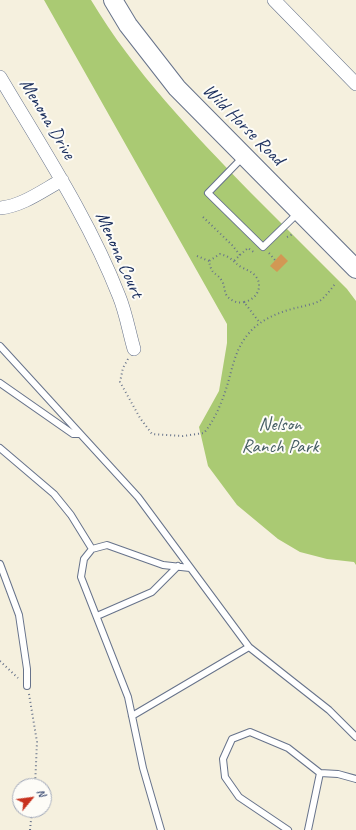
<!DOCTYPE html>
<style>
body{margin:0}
#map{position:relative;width:356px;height:830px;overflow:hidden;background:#f5f0de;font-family:Caveat,sans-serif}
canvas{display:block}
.north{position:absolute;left:12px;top:778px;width:40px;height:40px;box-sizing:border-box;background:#fdfcf7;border:1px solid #a3aaba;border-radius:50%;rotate:61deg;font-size:11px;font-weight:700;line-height:16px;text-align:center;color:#1b2f5e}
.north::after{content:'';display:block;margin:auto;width:14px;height:18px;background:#c8321e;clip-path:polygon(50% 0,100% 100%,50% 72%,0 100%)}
</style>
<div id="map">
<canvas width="356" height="830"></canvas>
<div class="north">N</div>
</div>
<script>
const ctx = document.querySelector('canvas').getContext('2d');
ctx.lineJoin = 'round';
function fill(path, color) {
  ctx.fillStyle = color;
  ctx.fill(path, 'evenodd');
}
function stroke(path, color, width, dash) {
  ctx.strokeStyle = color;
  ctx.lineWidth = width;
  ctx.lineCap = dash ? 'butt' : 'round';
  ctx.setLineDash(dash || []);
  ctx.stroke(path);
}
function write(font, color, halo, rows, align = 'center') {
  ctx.font = font + ' Caveat,sans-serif';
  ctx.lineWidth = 4;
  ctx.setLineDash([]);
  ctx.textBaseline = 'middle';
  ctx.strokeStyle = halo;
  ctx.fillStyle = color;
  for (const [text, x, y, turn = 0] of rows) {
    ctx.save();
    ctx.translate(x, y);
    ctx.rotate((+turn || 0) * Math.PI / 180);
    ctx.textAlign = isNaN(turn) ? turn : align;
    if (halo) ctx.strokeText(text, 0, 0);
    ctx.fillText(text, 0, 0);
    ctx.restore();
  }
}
fill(new Path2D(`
 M44 0H91C134 72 193 133 251 193 283 225 315 257 347 289L356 301V565L354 562 327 559 300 552 278 539 237 505 208 466 199 427 219 391 227 343V324Z`), '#aaca73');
fill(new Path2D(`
 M281 254 288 261 277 272 270 266Z`), '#d29854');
const lane = new Path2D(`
 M243 157 208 193 263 247 299 212
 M0 346 138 497 249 647 329 710 356 737
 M0 383 73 434H80
 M0 448 54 494 71 515 92 549
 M0 564 19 615 27 669V686
 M97 616 152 592 178 566
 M132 716 249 647
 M320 773 338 774 356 779
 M161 830 143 768 128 697 81 577 84 559 92 549 107 545 163 565 190 568
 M288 830 239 797 225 777 223 759 232 739 250 732 288 748 320 773 308 830`);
const street = new Path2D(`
 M274 0 356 84
 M0 77C42 148 89 219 119 296 126 313 129 332 134 349
 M0 208C22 206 42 191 62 180`);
const secondary = new Path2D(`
 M113 0 128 25 177 88 356 269`);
stroke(lane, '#67738b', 8);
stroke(street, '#67738b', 14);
stroke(secondary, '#67738b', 20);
stroke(new Path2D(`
 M203 217 232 245 240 255 234 261
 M287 237 293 234
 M269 253 275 260
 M240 255 248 248 255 253
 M197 256 209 261
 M244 302C239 304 231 301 227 296 224 292 225 286 222 281 216 271 212 277 209 261L220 254C232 257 233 262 241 267 247 270 253 272 257 278 263 289 255 300 244 302L260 323
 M128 359 123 368 120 382 140 418 152 434 183 436 204 433C213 422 219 409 224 395 232 374 233 351 249 333 262 318 282 311 300 307 307 305 315 304 321 300 326 296 331 289 335 284
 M0 661 18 678
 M29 694 37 742 35 786
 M30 830 32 810`), '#67738b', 2, [1, 3]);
stroke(lane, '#fff', 6);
stroke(street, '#fff', 13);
stroke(secondary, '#fff', 18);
write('19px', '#1b2f5e', '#fdfcf7', [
 ["Menona Drive",47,119,59],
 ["Wild Horse Road",243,125,45],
 ["Menona Court",119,255,66]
]);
write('19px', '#465e64', '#fdfcf7', [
 ["Nelson",280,425],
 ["Ranch Park",280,447]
]);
</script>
